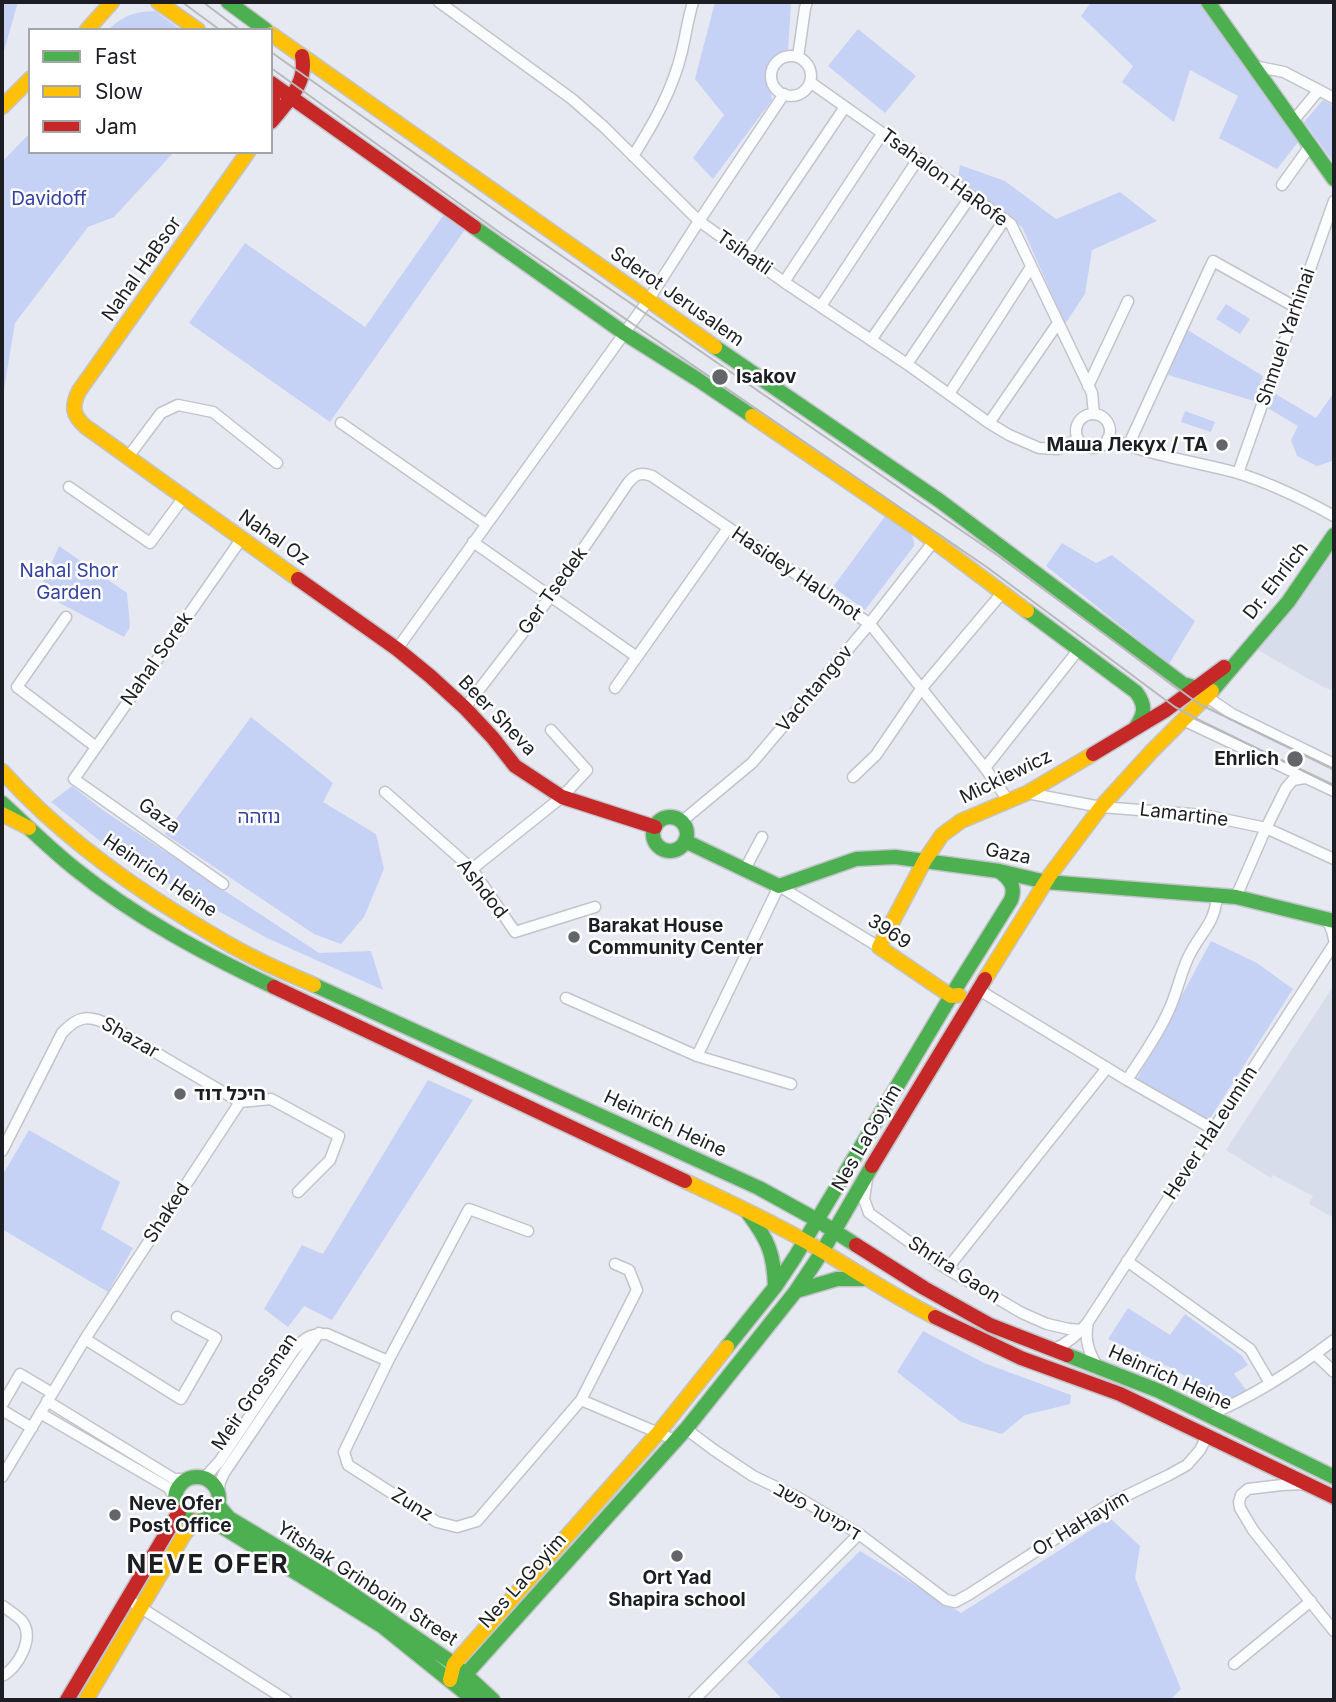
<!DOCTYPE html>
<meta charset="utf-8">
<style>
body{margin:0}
#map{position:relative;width:1336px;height:1702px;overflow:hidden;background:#e6e9f1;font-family:Inter,sans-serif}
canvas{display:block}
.frame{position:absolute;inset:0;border:4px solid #1c1e23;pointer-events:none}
.legend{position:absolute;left:28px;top:28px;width:245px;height:126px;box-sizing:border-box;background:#fff;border:2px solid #a4a5a7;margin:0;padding:9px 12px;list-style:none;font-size:21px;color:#1c1e23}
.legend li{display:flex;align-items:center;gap:14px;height:35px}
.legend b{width:35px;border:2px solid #a4a5a7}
</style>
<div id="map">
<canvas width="1336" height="1702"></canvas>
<div class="frame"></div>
<ul class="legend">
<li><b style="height:9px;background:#4caf50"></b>Fast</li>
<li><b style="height:9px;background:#ffc107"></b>Slow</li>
<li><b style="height:9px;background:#c62828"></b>Jam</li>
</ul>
</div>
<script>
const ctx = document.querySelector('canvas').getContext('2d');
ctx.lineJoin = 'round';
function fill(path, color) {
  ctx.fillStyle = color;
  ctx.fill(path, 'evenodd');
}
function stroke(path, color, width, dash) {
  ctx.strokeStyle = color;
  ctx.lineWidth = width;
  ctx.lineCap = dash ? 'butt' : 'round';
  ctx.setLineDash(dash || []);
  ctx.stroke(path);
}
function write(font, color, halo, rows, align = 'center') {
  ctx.font = font + ' Inter,"Noto Sans Hebrew",sans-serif';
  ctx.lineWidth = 5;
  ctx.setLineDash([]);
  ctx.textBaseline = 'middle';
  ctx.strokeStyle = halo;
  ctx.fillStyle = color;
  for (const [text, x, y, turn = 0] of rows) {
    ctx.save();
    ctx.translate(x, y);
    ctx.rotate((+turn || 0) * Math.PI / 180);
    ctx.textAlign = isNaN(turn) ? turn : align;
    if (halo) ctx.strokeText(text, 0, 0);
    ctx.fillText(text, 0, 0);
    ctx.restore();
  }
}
fill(new Path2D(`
 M1334 549V691L1323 687 1256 649 1305 591Z
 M1334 985V1218L1309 1204 1313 1196 1273 1175 1271 1178 1226 1150Z`), '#d8ddec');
fill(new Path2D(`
 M2 2H18L2 58Z
 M715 2H791L788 51 768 65 772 100 713 179 693 158 724 115 695 79Z
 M1091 2H1203L1301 138 1277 169 1219 138 1238 96 1190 70 1174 122 1122 82 1133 66 1081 16Z
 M155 11 181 30H108C124 15 134 12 155 11Z
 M858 29 916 76 885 113 828 66Z
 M1323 100 1334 106V163L1304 122Z
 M30 133V152H174L114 217 88 227 15 323 2 401V162Z
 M960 165 1005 181 1056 219 1120 192 1157 221 1092 250 1085 294 1065 324 1022 227 958 178Z
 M445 213 466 228 330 422 189 323 245 243 365 327Z
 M1226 304 1250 319 1240 334 1216 319Z
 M1186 329 1263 376 1254 401 1165 374Z
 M1272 392 1316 418 1333 394 1334 395V426L1332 429 1334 430V458L1332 461 1317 466 1297 456 1291 440 1298 426 1266 407Z
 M1185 411 1215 422 1211 432 1181 422Z
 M886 515C897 523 916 531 914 546L865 610 833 587Z
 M1062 543 1096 563 1112 555 1195 621 1169 664 1046 566Z
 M59 546 127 593 130 627 124 637 39 592Z
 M251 717 333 783 323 802 376 834 384 869 364 917 341 944 314 934 165 834Z
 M72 786 104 811 319 953 371 951 383 990 267 938 155 876 109 848 51 802Z
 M1211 941 1257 963 1293 989 1209 1120 1137 1079Z
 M428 1080 473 1100 332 1320 304 1306 288 1327 264 1309 302 1245 323 1254Z
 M29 1130 120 1182 101 1229 133 1248 108 1292 2 1229V1176Z
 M1128 1308 1170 1335 1185 1314 1241 1355 1248 1365 1234 1374 1246 1390 1229 1400 1169 1367 1108 1339Z
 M923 1331 984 1363 1071 1395 1070 1404 1025 1415 1002 1434 961 1422 897 1372Z
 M1110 1518 1140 1546 1135 1578 1181 1689 1170 1700H783L747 1662 860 1551 961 1613Z`), '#c6d1f6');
const street = new Path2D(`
 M439 2 572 99 604 127 699 221 784 282 907 364 989 423 1009 435 1039 448 1058 449 1078 439
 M771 76a20 20 0 1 1 40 0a20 20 0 1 1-40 0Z
 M798 57 805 8 807 2
 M1254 66 1284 72 1334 98
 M810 82 1011 224 1092 393 1094 414
 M1293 121 1319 90
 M633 156C654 123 673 89 682 51 686 34 688 18 693 2
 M1282 185 1310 146
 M745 255 845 107
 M784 282 882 134
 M821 306 918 159
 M871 340 971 196
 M907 364 1005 219
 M1088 386 1128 301
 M949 394 1031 267
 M1076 431a17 17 0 1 1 34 0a17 17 0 1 1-34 0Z
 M341 423 486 524
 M989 423 1058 323
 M1108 438C1148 455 1192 461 1234 472 1269 482 1303 499 1334 516
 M1128 446 1213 261 1297 308
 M128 457 161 413 178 405 213 412 277 463
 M1238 473 1334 201
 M69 487 150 543 184 497
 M473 542 637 657
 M66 617 17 687 96 747
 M397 649 649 299 699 221 784 94
 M615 688 728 528
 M1207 697 1232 714 1334 764
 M465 708 551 596 628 483C635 474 641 472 652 476L870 624 985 768 1008 800
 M1183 720 1334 791
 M985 768 1079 649
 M853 777 876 755 921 689 1002 593
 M385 792 472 869 515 932 595 907
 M1027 793 1101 807 1204 815 1266 828 1334 859
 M681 822 752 763 866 628 934 541
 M472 869 562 797 587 770 551 730
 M745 869 762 837
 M223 884 74 779 242 538
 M1236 897 1266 828 1286 788 1293 780 1305 778
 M1327 919 1332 931 1334 939
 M979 990 1127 1080 1213 1129
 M566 998 697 1056 791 1084
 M697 1056 779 886 879 947
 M1127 1080C1142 1057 1158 1035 1169 1010 1177 993 1180 975 1188 958 1199 933 1215 926 1217 895
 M2 1151 62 1033C77 1017 87 1014 107 1024L240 1102
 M867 1179 864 1199 869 1213 947 1269 1022 1313 1047 1324 1069 1329 1082 1330
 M528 1231 469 1209 388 1361 344 1452 348 1465 437 1522 457 1527 477 1521 581 1400 675 1440
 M1127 1261 1250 1349 1270 1383
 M947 1269 1107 1068
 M1088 1322C1084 1341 1089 1352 1098 1368
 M85 1339 181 1399 216 1338 177 1317
 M1052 1350C1067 1344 1078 1335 1088 1322L1334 944
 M1315 1354 1334 1372
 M581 1400 637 1290 629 1270 615 1264
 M47 1401 174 1479H188
 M2 1405 20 1374 52 1393
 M2 1410 32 1428
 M40 1413 169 1488 175 1499
 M1209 1415C1252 1397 1297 1368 1334 1340
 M686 1429 714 1450 753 1476 799 1498 859 1534 946 1600 955 1602 968 1595 1111 1503 1169 1475 1187 1465 1200 1450 1207 1436
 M2 1477 85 1339 240 1102 271 1099 339 1136 330 1160 298 1192
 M201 1478 207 1475 219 1462 294 1350C304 1338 311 1333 327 1334L388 1361
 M1305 1484 1282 1485 1248 1489 1241 1495 1239 1502 1240 1508 1253 1530 1334 1631
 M218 1494 220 1482 224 1473 319 1333
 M135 1604 286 1700
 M1234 1664 1311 1601
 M2 1676C18 1668 35 1638 22 1621 17 1615 9 1611 3 1606
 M694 1700 859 1534`);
const fast = new Path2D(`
 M228 2 266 30
 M1208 2 1334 179
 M474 227 624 333 697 379 752 416
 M715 347 940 501 1183 684 1197 688
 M1027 611 1136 692C1146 705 1145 714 1136 727
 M1212 691 1288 602 1334 535
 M2 803C26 825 49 848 74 868 135 917 204 954 274 987
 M653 834a17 17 0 1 1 34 0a17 17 0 1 1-34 0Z
 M685 841 779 886 856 859 895 857 999 871 1046 882 1236 897 1334 921
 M314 985 759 1188 817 1220 856 1245
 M748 1213C768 1240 774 1253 775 1287
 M796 1291 837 1279H863
 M727 1347 775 1287 795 1257 951 996 1011 900C1016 887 1010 879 999 871
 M1067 1355 1159 1391 1334 1477
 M175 1499a22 22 0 1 1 44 0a22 22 0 1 1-44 0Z
 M218 1505 229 1518 329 1578 454 1664 493 1700
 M202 1521 216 1523 382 1626 474 1700
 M450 1680 465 1675 686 1429 796 1291 822 1252 872 1166`);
const slow = new Path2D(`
 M158 2 198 30
 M87 30 112 2
 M271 34 715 347
 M2 107 30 79
 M248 152 79 391C71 407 73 416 86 427L298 579
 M752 416 919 530 1027 611
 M2 771C55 830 118 877 185 918 208 932 231 947 255 958 274 968 294 976 314 985
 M2 814 29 828
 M985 979 1050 875 1101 807 1152 751 1212 691
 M959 995 951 996 879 947 925 860 942 835 961 821 1027 793 1093 754
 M685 1181C725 1200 766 1219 805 1241 849 1266 890 1295 935 1317
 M450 1680 454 1664 659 1432 727 1347
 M86 1700 185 1533 196 1521`);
const jam = new Path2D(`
 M271 83 474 227
 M271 87 273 99 271 108
 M271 122C287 102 308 83 302 56
 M298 579 397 649 430 676 465 708 493 738 515 766 562 797 655 827
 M1093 754 1166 710 1224 667
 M274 987 685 1181
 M872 1166 985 979
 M856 1245 924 1288 990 1325 1067 1355
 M935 1317 1021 1358 1120 1394 1334 1497
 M67 1700 179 1512`);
stroke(street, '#c2c4ca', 13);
stroke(fast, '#c2c4ca', 17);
stroke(slow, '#c2c4ca', 17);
stroke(jam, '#c2c4ca', 17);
stroke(street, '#fbfcfd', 10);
stroke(fast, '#4caf50', 14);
stroke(slow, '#ffc107', 14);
stroke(jam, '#c62828', 14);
stroke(new Path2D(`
 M182 2 220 30
 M203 2 240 30
 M271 52 508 219 997 555 1199 704 1334 769
 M271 68 499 232 988 568 1175 707 1197 719 1334 786`), '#b8b9bb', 2);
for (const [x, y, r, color] of [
 [720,377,9,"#63656b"],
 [1222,445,7,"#63656b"],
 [1295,759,9,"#63656b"],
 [574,937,7,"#63656b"],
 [180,1094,7,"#63656b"],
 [115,1515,7,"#63656b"],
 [677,1556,7,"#63656b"]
]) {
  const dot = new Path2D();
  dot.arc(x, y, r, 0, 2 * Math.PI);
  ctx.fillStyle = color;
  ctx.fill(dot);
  stroke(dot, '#fff', 2.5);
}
write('19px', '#1c1e23', '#fff', [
 ["Tsahalon HaRofe",944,178,36],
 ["Tsihatli",744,253,35],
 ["Nahal HaBsor",142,269,-55],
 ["Sderot Jerusalem",677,297,35],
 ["Shmuel Yarhinai",1286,337,-71],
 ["Nahal Oz",274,538,35],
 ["Hasidey HaUmot",796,574,34],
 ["Dr. Ehrlich",1276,581,-52],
 ["Ger Tsedek",553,591,-54],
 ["Nahal Sorek",157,659,-55],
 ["Vachtangov",815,689,-50],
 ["Beer Sheva",497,716,46],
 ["Mickiewicz",1006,777,-26],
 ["Lamartine",1184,815,7],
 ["Gaza",159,816,35],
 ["Gaza",1008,854,11],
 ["Heinrich Heine",160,876,34],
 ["Ashdod",482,889,52],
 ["3969",889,932,33],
 ["Shazar",130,1038,30],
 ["Heinrich Heine",665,1124,25],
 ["Hever HaLeumim",1211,1133,-57],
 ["Nes LaGoyim",867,1138,-60],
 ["Shaked",167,1213,-57],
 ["Shrira Gaon",954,1270,33],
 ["Heinrich Heine",1170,1378,24],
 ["Meir Grossman",255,1392,-56],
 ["Zunz",412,1505,32],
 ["דימיטר פשב",817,1512,30],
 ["Or HaHayim",1081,1524,-31],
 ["Nes LaGoyim",523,1581,-48],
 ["Yitshak Grinboim Street",367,1584,33]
]);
write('19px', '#3341a1', '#fff', [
 ["Davidoff",49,199],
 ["Nahal Shor",69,571],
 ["Garden",69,593],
 ["נוזהה",259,817]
]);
write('bold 19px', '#1c1e23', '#fff', [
 ["Isakov",736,377],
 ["Маша Лекух / ТА",1208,445,"right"],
 ["Ehrlich",1279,759,"right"],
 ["Barakat House",588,926],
 ["Community Center",588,948],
 ["היכל דוד",194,1094],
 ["Neve Ofer",129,1504],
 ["Post Office",129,1526],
 ["Ort Yad",677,1578,"center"],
 ["Shapira school",677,1600,"center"]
], 'left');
ctx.letterSpacing = '2px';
write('bold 26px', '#1c1e23', '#fff', [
 ["NEVE OFER",208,1565]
]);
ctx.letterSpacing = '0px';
</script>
